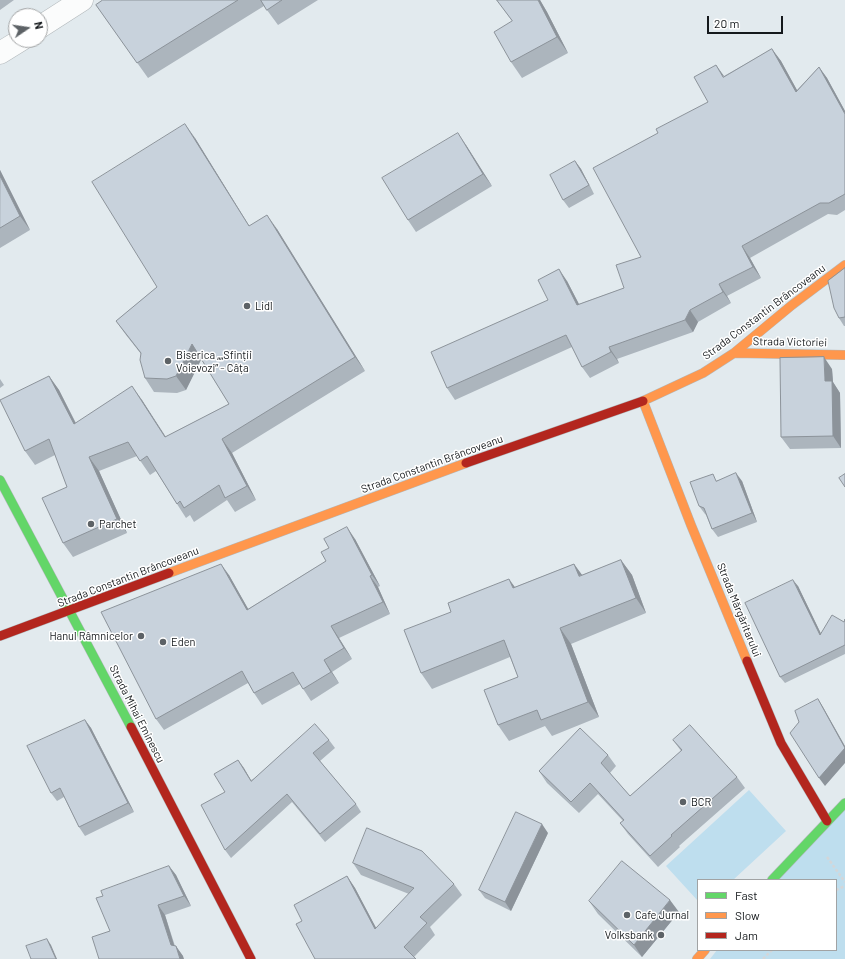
<!DOCTYPE html>
<meta charset="utf-8">
<style>
body{margin:0}
#map{position:relative;width:845px;height:959px;overflow:hidden;background:#e2eaee;font-family:Barlow,sans-serif}
canvas{display:block}
.legend{position:absolute;left:697px;top:879px;width:140px;height:72px;box-sizing:border-box;background:#fff;border:1px solid #a1a3a4;margin:0;padding:5px 7px;list-style:none;font-size:12px;color:#15191c}
.legend li{display:flex;align-items:center;gap:8px;height:20px}
.legend b{width:20px;border:1px solid #a1a3a4}
.north{position:absolute;left:8px;top:8px;width:40px;height:40px;box-sizing:border-box;background:#fff;border:1px solid #a1a3a4;border-radius:50%;rotate:77deg;font-size:11px;font-weight:700;line-height:16px;text-align:center;color:#15191c}
.north::after{content:'';display:block;margin:auto;width:14px;height:18px;background:#5d6266;clip-path:polygon(50% 0,100% 100%,50% 72%,0 100%)}
.scale{position:absolute;left:707px;top:16px;width:76px;height:18px;box-sizing:border-box;border:2px solid #15191c;border-top:0;padding-left:5px;font-size:12px;line-height:14px;white-space:nowrap;color:#15191c;-webkit-text-stroke:3px #fff;paint-order:stroke}
</style>
<div id="map">
<canvas width="845" height="959"></canvas>
<ul class="legend">
<li><b style="height:5px;background:#63d668"></b>Fast</li>
<li><b style="height:5px;background:#ff974d"></b>Slow</li>
<li><b style="height:5px;background:#b3261e"></b>Jam</li>
</ul>
<div class="north">N</div>
<div class="scale">20 m</div>
</div>
<script>
const ctx = document.querySelector('canvas').getContext('2d');
ctx.lineJoin = 'round';
function fill(path, color) {
  ctx.fillStyle = color;
  ctx.fill(path, 'evenodd');
}
function stroke(path, color, width, dash) {
  ctx.strokeStyle = color;
  ctx.lineWidth = width;
  ctx.lineCap = dash ? 'butt' : 'round';
  ctx.setLineDash(dash || []);
  ctx.stroke(path);
}
function write(font, color, halo, rows, align = 'center') {
  ctx.font = font + ' Barlow,sans-serif';
  ctx.lineWidth = 3;
  ctx.setLineDash([]);
  ctx.textBaseline = 'middle';
  ctx.strokeStyle = halo;
  ctx.fillStyle = color;
  for (const [text, x, y, turn = 0] of rows) {
    ctx.save();
    ctx.translate(x, y);
    ctx.rotate((+turn || 0) * Math.PI / 180);
    ctx.textAlign = isNaN(turn) ? turn : align;
    if (halo) ctx.strokeText(text, 0, 0);
    ctx.fillText(text, 0, 0);
    ctx.restore();
  }
}
fill(new Path2D(`
 M749 790 786 831 733 880H698V901L666 866Z
 M845 803V959H710L717 950H836V880H777Z`), '#bedeee');
const street = new Path2D(`
 M40 27 82 0
 M0 53 21 40`);
const fast = new Path2D(`
 M0 480 131 727
 M772 880 845 803`);
const slow = new Path2D(`
 M734 353 845 355
 M643 401 691 525 747 661
 M643 401 703 373 734 353 792 305 845 265
 M169 573 466 463
 M697 959 705 950`);
const jam = new Path2D(`
 M466 463 643 401
 M0 636 169 573
 M747 661 781 743 827 821
 M131 727 251 959`);
stroke(street, '#b2b8bb', 23);
stroke(fast, '#b2b8bb', 10);
stroke(slow, '#b2b8bb', 10);
stroke(jam, '#b2b8bb', 10);
stroke(new Path2D(`
 M827 857 845 882
 M836 890 845 886
 M763 959 772 950`), '#d4d6d8', 2.5, [3, 2]);
stroke(street, '#fbfcfc', 22);
stroke(fast, '#63d668', 9);
stroke(slow, '#ff974d', 9);
stroke(jam, '#b3261e', 9);
fill(new Path2D(`
 M0 0H14L0 10Z
 M103 0H318L278 25 264 6 148 78 96 5Z
 M497 0H540L547 12 568 53 522 78 511 62 512 21Z
 M772 49 781 61 797 90 819 67 827 78 845 111V210L837 215 828 214 750 258 761 278 727 296 731 303 698 322 693 332 617 359 619 363 590 378 582 367 572 347 455 400 447 388 548 300 567 281 579 304 624 288 641 257 658 133 708 102 724 76Z
 M195 138 249 226 277 229 365 371 232 453 256 500 235 512 227 500 194 522 190 515 186 518 177 504 156 471 150 475 137 456 99 471 127 533 73 557 63 543 67 487 55 455 35 465 25 451 49 376 59 390 76 423 142 400 165 437 229 404 201 359 186 390 177 393 154 392 145 378 141 354 126 335 116 321 157 287Z
 M466 145 492 186 416 232 408 220Z
 M575 161 581 169 594 194 569 208 563 200Z
 M0 170 30 230 0 248Z
 M845 268V326H844L839 318Z
 M832 369 833 382 840 393 841 448 790 449 781 437Z
 M0 379 4 385 0 388Z
 M717 480 742 481 757 522 718 537 712 529 706 515 705 514 699 506Z
 M355 539 380 586 378 587 390 614 339 638 352 659 332 672 339 683 311 701 300 684 262 705 254 693 248 683 164 730 156 719 229 575 248 609 326 561Z
 M621 560 632 575 646 613 571 644 599 717 552 736 545 726 509 741 498 725 518 677 510 657 432 689 421 673 451 612 515 587 574 564 582 575Z
 M798 586 821 634 844 622 845 619V654L785 683 780 677Z
 M85 720 91 728 134 812 85 836 79 827 64 797 57 801 51 793Z
 M329 740 335 748 320 761 356 804 361 812 325 842 292 802 231 858 225 850V792L238 760 251 780Z
 M673 740 737 777 745 788 679 846 680 847 658 867 628 834 620 823 623 821 598 794 579 813 547 783 539 771 608 755 616 766 610 773 630 796 681 751Z
 M548 833 511 911 485 898 479 890Z
 M353 863 454 884 462 895 430 927 435 935 414 957 302 921 347 876 355 888 376 928 409 894 361 875Z
 M169 866 176 875 191 906 165 915 175 946 183 956 110 931 103 896Z
 M589 901 679 912 642 957 598 914Z`), '#acb5bd');
fill(new Path2D(`
 M538 0H540L547 12 568 53 557 37Z
 M772 49 781 61 804 103 796 92Z
 M716 65 724 76 723 77Z
 M819 67 827 78 845 111V114Z
 M185 124 195 138 258 240 249 226Z
 M458 133 466 145 492 186 483 174Z
 M575 161 581 169 594 194 589 185Z
 M0 170 30 230 20 216 0 176Z
 M267 215 277 229 365 371 355 357Z
 M742 246 750 258 761 278 753 267Z
 M559 269 567 281 585 316 577 305Z
 M719 284 727 296 731 303 723 292Z
 M690 310 698 322 693 332 685 320Z
 M192 344 202 358 186 390 176 376Z
 M609 347 617 359 619 363 611 352Z
 M824 357 832 369 833 382 840 393 841 448 833 436 825 381Z
 M49 376 59 390 83 438 74 424Z
 M132 386 142 400 175 451 165 437Z
 M222 439 232 453 256 500 247 486Z
 M89 457 99 471 127 533 117 519Z
 M736 473 742 481 757 522 752 513Z
 M347 527 355 539 380 586 372 575Z
 M621 560 632 575 646 613 636 598Z
 M221 564 229 575 255 621 247 610Z
 M574 564 585 579 579 576Z
 M370 576 378 587 390 614 383 602Z
 M509 579 520 594 513 588Z
 M793 580 798 586 825 642 820 635Z
 M331 626 339 638 352 659 344 648Z
 M560 628 571 644 599 717 588 702Z
 M324 660 332 672 339 683 331 672Z
 M818 699 823 707 845 746V763L825 786 819 778Z
 M85 720 91 728 134 812 128 803Z
 M238 760 244 768 256 789 251 781Z
 M542 824 548 833 511 911 505 902Z
 M169 866 176 875 191 906 184 896Z
 M347 876 355 888 383 941 375 929Z
 M670 900 679 912 642 957 634 945Z
 M158 905 165 915 177 955 171 945Z
 M47 939 51 945 57 959H56Z
 M176 946 183 956 184 959H180Z`), '#8c939a');
const building = new Path2D(`
 M103 0H238L137 63 96 5Z
 M261 0H282L267 10Z
 M497 0H538L557 37 511 62 494 32 512 21Z
 M772 49 796 92 819 67 845 114V194L829 203H820L742 246 753 267 719 284 723 292 690 310 685 320 609 347 611 352 582 367 566 335 447 388 431 352 548 300 538 280 559 269 577 305 624 288 616 265 641 257 593 168 658 133 656 129 708 102 694 77 716 65 723 77Z
 M185 124 249 226 267 215 355 357 222 439 247 486 225 498 219 485 184 508 180 501 177 504 147 456 140 461 128 442 89 457 117 519 63 543 42 498 67 487 49 439 25 451 0 400 49 376 74 424 132 386 165 437 229 404 192 344 176 376 167 379 145 378 140 360 141 353 116 321 157 287 92 182Z
 M458 133 483 174 408 220 382 178Z
 M575 161 589 185 563 200 550 175Z
 M0 176 20 216 0 228Z
 M845 268V317L839 318 834 308 828 281Z
 M824 357 825 381H832L833 436 781 437 780 358Z
 M736 473 752 513 712 529 704 508 699 506 690 482 713 474 716 481Z
 M845 474V487L839 478Z
 M347 527 372 575 370 576 383 602 331 626 344 648 324 660 331 672 303 689 293 672 254 693 242 671 156 719 101 612 221 564 247 610 326 561 321 552 329 548 324 539Z
 M621 560 636 598 560 628 588 702 541 720 537 710 498 725 484 690 518 677 504 640 421 673 404 630 451 612 448 603 509 579 513 588 574 564 579 576Z
 M793 580 820 635 832 615 844 622 845 619V645L780 677 745 603Z
 M818 699 845 748 819 778 790 733 799 722 795 711Z
 M85 720 128 803 79 827 60 788 51 793 27 746Z
 M315 724 329 740 313 753 356 804 320 834 287 794 225 850 201 805 225 792 214 774 238 760 251 781Z
 M690 725 737 777 671 835 672 836 650 856 620 823 624 820 590 783 571 802 539 771 580 728 608 755 601 763 630 796 682 750 673 740Z
 M516 812 542 824 505 902 479 890Z
 M367 828 422 851 454 884 420 917 427 923 404 947 416 959H315L296 924 302 921 294 905 347 876 375 929 414 888 353 863Z
 M622 861 670 900 634 945 589 901Z
 M169 866 184 896 158 905 171 945 176 946 180 959H99L92 937 110 931 96 898 103 896 101 891Z
 M47 939 56 959H31L26 946Z`);
fill(building, '#c8d2dc');
stroke(building, '#8c939a', 1);
for (const [x, y, r, color] of [
 [247,306,4,"#5d6266"],
 [168,361,4,"#5d6266"],
 [91,524,4,"#5d6266"],
 [141,636,4,"#5d6266"],
 [163,642,4,"#5d6266"],
 [683,802,4,"#5d6266"],
 [627,915,4,"#5d6266"],
 [661,935,4,"#5d6266"]
]) {
  const dot = new Path2D();
  dot.arc(x, y, r, 0, 2 * Math.PI);
  ctx.fillStyle = color;
  ctx.fill(dot);
  stroke(dot, '#fff', 1.5);
}
write('11px', '#15191c', '#fff', [
 ["Lidl",255,306],
 ["Biserica „„Sfinții",176,355],
 ["Voievozi” - Câța",176,368],
 ["Parchet",99,524],
 ["Hanul Râmnicelor",133,636,"right"],
 ["Eden",171,642],
 ["BCR",691,802],
 ["Cafe Jurnal",635,915],
 ["Volksbank",653,935,"right"]
], 'left');
write('11px', '#15191c', '#fff', [
 ["Strada Constantin Brâncoveanu",764,312,-37],
 ["Strada Victoriei",790,342,1],
 ["Strada Constantin Brâncoveanu",432,464,-20],
 ["Strada Constantin Brâncoveanu",128,577,-21],
 ["Strada Mărgăritarului",739,610,68],
 ["Strada Mihai Eminescu",137,714,63]
]);
</script>
